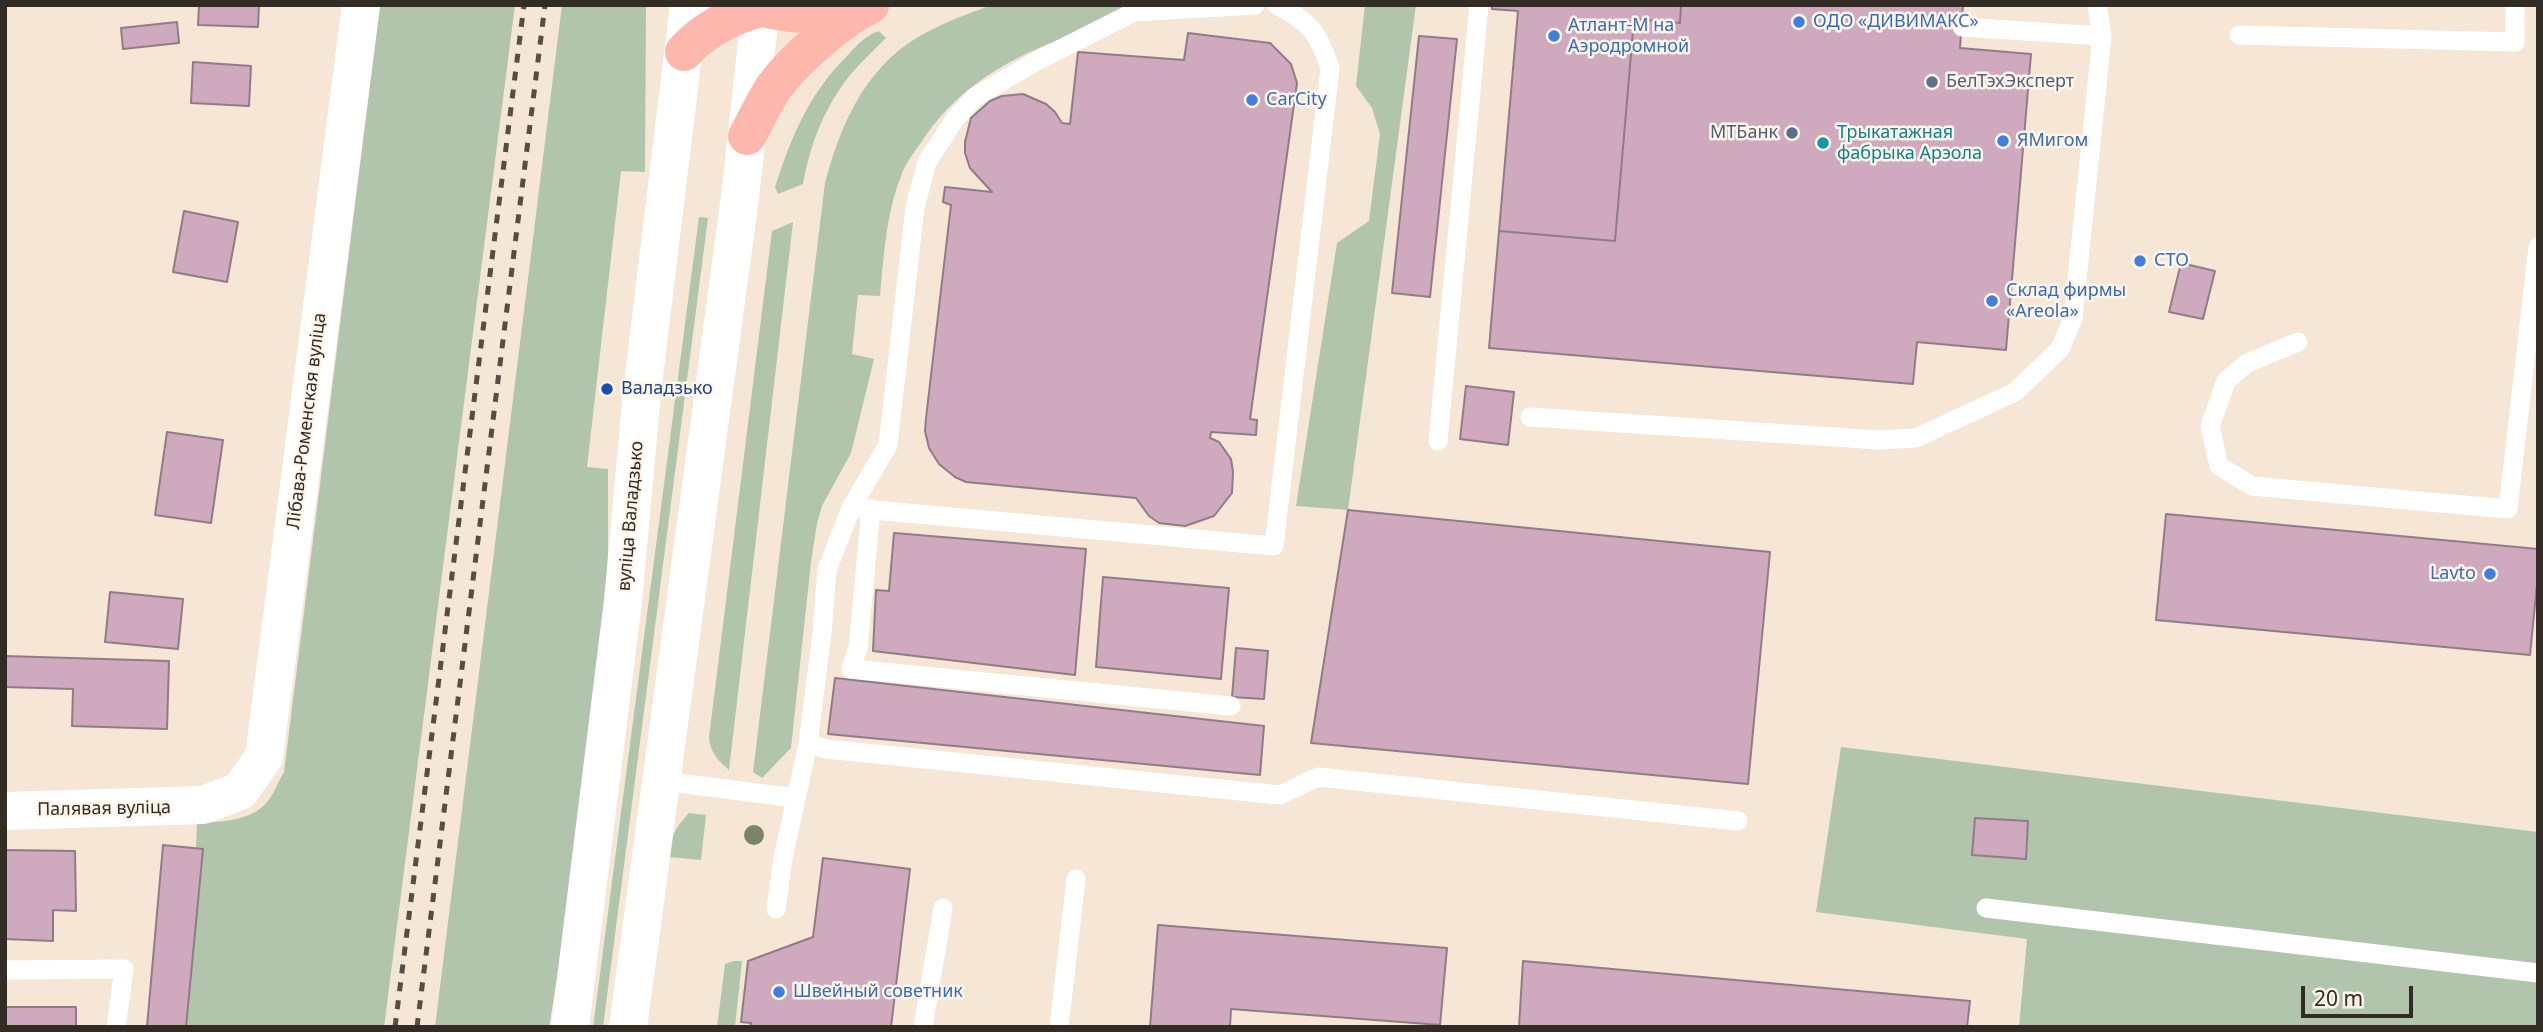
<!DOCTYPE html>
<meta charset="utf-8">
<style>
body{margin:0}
#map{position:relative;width:2543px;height:1032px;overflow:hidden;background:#f6e6d5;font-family:"Noto Sans",sans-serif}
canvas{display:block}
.frame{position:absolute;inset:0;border:7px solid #322c25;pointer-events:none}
.scale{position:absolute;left:2301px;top:986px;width:112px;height:32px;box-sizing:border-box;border:4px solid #322c25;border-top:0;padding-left:9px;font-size:21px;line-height:24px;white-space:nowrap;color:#322c25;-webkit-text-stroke:5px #fff5eb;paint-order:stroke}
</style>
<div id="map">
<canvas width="2543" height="1032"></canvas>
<div class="frame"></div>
<div class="scale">20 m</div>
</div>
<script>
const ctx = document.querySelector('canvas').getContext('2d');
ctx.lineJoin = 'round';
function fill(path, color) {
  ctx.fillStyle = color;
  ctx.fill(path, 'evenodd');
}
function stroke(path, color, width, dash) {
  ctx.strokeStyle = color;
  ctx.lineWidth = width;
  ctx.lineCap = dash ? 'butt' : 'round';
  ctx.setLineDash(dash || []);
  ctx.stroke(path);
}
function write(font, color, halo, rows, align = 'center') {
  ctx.font = font + ' "Noto Sans",sans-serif';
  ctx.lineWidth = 5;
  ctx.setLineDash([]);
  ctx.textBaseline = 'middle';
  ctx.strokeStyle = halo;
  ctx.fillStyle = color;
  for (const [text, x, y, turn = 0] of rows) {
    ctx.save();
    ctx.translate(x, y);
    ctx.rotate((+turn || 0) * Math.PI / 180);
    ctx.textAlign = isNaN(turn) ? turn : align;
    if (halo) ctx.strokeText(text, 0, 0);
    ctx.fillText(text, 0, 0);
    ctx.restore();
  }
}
fill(new Path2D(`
 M380 5H515L384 1027H186L203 849 196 848 197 822C218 823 252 821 267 802 274 794 278 782 284 772Z
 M562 5H646L645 172 621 171 587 467 608 469V581L566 924 549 1027H435Z
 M991 5H1153C1062 40 977 57 920 144 913 154 905 164 901 176 886 214 884 256 880 296L858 295 852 354 874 359 851 453 822 506 817 523 811 562 791 748 762 778 753 772 825 183C842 119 869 60 931 30 950 20 971 13 991 5Z
 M1365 5H1416L1348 510 1296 506 1337 243 1369 221 1380 134 1372 108 1356 86Z
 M879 31 886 38C874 50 862 61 851 74 825 106 810 144 803 184L778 194 775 187C792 135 809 93 849 54 858 44 866 35 879 31Z
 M699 217 708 218 603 1027H593Z
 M793 222 729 770C718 760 710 753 709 737L772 231Z
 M1841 747 2538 832V1027H2019L2027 939 1816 912Z
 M689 813 706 815 701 860 668 857C669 838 676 827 689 813Z
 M734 961H742L735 1027H717L725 964Z`), '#b0c5ac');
const building = new Path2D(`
 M199 5H259L258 27 198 25Z
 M1492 5H1681L1680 23 1634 19 1615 241 1499 231 1518 11 1492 9Z
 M1681 5H1963L1960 48 2031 54 2006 350 1917 342 1913 384 1489 348 1499 231 1615 241 1634 19 1680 23Z
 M177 22 179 43 123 49 121 28Z
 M1188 33 1270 43 1291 64 1297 83 1250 419 1257 420 1256 435 1211 432 1210 438 1219 442 1231 459 1233 472 1232 493 1214 516 1185 526 1159 523 1149 516 1136 498 966 482 955 477 939 464 929 448 925 431 926 418 951 205 943 202 945 187 992 192 970 168 965 153V142L971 118 990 101 1002 96 1023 94 1046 104 1055 112 1062 123 1070 124 1078 52 1184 60Z
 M1419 36 1457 39 1430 297 1392 293Z
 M193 62 251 66 249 106 191 103Z
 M184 211 238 222 227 282 173 272Z
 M2181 263 2215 271 2203 319 2169 312Z
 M1466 386 1514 392 1508 445 1460 439Z
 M167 432 223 440 211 523 155 515Z
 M1348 510 1770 552 1748 784 1311 743Z
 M2166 514 2538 549V574L2530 655 2156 620Z
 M894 533 1086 549 1075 675 873 651 876 590 889 591Z
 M1103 577 1229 588 1221 679 1096 667Z
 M110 592 183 599 178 649 105 642Z
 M1236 648 1268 651 1264 699 1232 697Z
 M5 656 169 661 167 729 72 726 73 689 5 687Z
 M835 678 1264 726 1260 775 828 734Z
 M1975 818 2028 821 2026 859 1972 855Z
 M163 845 203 849 186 1027H147Z
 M5 850 75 851 76 911 53 910V941L5 939Z
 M823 858 910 869 891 1027H750L751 1023 741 1022 748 961 813 937Z
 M1158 925 1447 948 1440 1025 1231 1009 1230 1027H1150Z
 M1523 961 1970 1001 1967 1027H1519Z
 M5 1007H76V1027H5Z`);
fill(building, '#cfaabf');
stroke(building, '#907c87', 2);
stroke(new Path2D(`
 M1962 27 2102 36
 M2239 35 2515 42V5
 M2298 342 2247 363 2226 381 2210 426 2219 466 2252 486 2508 509 2538 247
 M1530 417 1879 440 1916 438 2015 392 2060 349 2073 318 2102 36 2097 5
 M1438 441 1479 5
 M851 508 1274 546 1330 68C1317 31 1312 24 1277 5
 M871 509 858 648 851 669 1231 706
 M808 744 826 749 1280 795 1318 777 1738 821
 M662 781 796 798
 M1986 908 2538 973
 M776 909 783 858 808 744 822 633 827 570 851 508 888 445 915 207 927 162 955 119 975 97 1035 62 1134 12 1255 5
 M5 970 124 969 116 1027
 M923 1027 943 908
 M1059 1027 1076 879`), '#fff', 19);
stroke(new Path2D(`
 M5 811 203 805 240 791 264 757 361 5`), '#fff', 38);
stroke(new Path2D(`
 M570 1027 623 601 642 392 689 5
 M628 1027 740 197 761 5`), '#fff', 38);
stroke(new Path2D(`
 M754 5C789 17 821 15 857 11
 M684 52C707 26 738 13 771 5
 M747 136C756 120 764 102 774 87 794 60 840 19 870 5`), '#fdb7ac', 38);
stroke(new Path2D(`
 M395 1027 524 5
 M417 1027 545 5`), '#564e45', 5, [9, 9]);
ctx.fillStyle = '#798565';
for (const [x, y] of [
 [754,835]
]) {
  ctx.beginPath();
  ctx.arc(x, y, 10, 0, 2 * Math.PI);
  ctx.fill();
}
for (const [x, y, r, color] of [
 [1799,22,7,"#3f7fe0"],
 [1554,36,7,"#3f7fe0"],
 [1932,82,7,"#5c6f8a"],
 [1252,100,7,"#3f7fe0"],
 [1792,133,7,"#5c6f8a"],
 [2003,141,7,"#3f7fe0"],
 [1823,143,7,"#0f9aa8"],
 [2140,261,7,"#3f7fe0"],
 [1992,301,7,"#3f7fe0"],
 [607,389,7,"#1a4fb4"],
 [2490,574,7,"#3f7fe0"],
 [779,992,7,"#3f7fe0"]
]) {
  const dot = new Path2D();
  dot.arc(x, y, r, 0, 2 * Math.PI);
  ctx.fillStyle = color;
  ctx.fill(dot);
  stroke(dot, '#fff5eb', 2.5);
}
write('18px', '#366cbe', '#fff5eb', [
 ["ОДО «ДИВИМАКС»",1813,22],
 ["Атлант-М на",1568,26],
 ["Аэродромной",1568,47],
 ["CarCity",1266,100],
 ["ЯМигом",2017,141],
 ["СТО",2154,261],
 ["Склад фирмы",2006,291],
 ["«Areola»",2006,312],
 ["Lavto",2476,574,"right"],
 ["Швейный советник",793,992]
], 'left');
write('18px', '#4e5e75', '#fff5eb', [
 ["БелТэхЭксперт",1946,82],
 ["МТБанк",1778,133,"right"]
], 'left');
write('18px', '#0d838f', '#fff5eb', [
 ["Трыкатажная",1837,133],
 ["фабрыка Арэола",1837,154]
], 'left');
write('18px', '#164399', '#fff5eb', [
 ["Валадзько",621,389]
], 'left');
write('18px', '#322c25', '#fff5eb', [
 ["Лібава-Роменская вуліца",307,421,-83],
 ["вуліца Валадзько",631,516,-85],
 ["Палявая вуліца",104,809,-1]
]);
</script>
